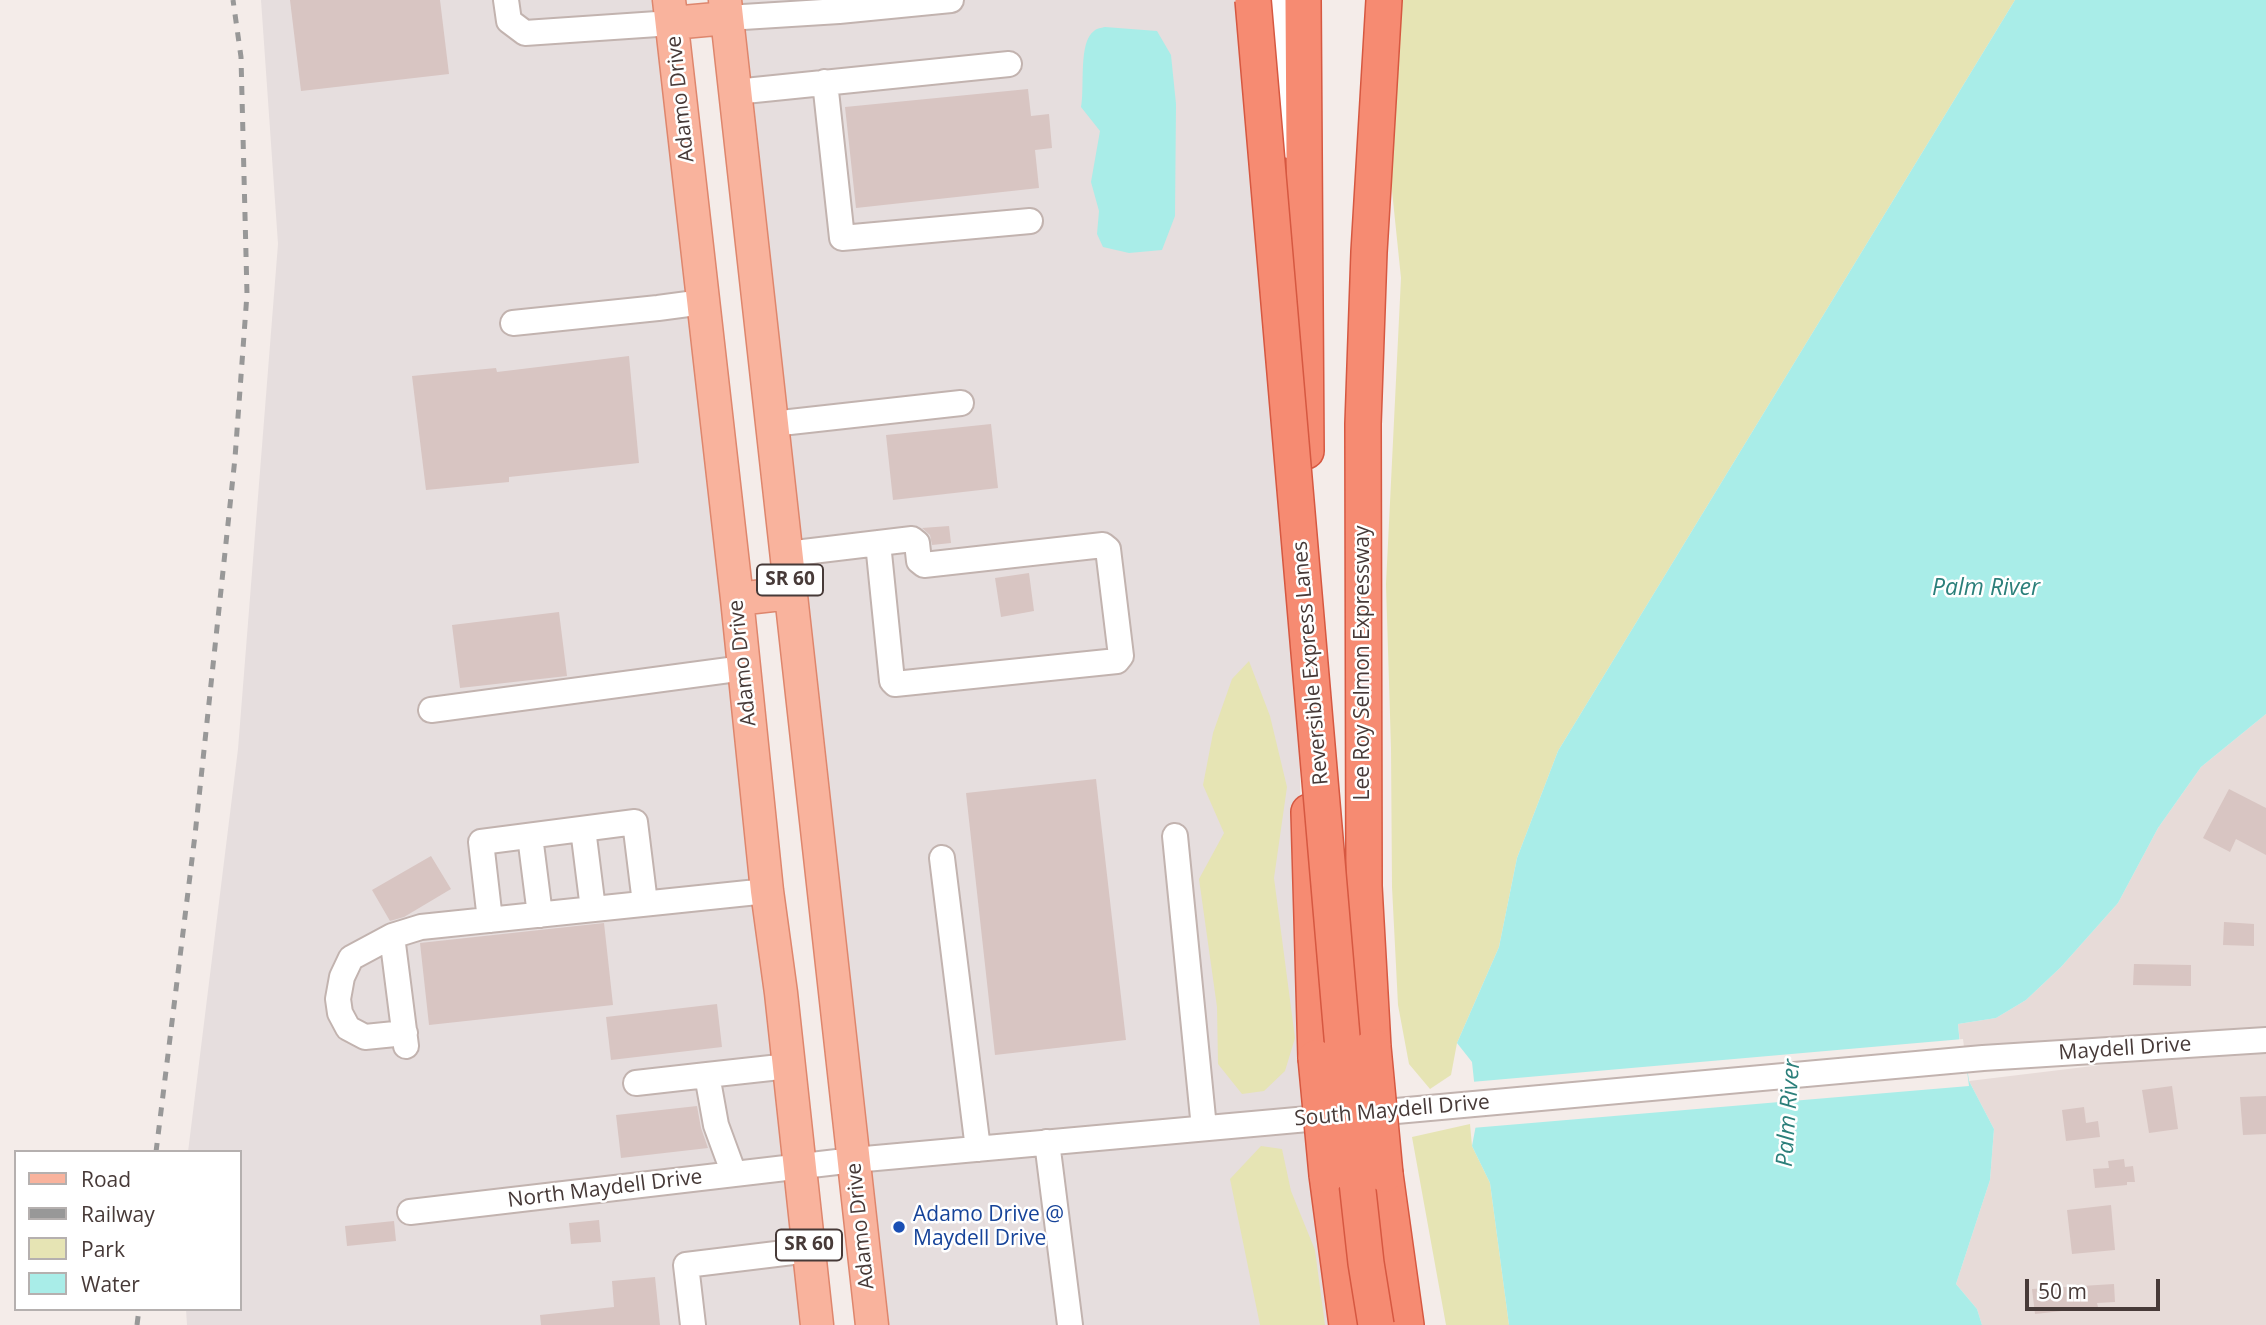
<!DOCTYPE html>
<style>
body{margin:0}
#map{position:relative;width:2266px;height:1325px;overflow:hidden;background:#f4ece9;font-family:"Open Sans",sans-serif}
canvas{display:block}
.legend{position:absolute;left:14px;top:1150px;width:228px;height:161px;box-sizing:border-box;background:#fff;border:2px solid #b5b0af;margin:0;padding:9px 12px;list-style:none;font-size:21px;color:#473a38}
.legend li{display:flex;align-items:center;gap:14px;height:35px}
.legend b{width:35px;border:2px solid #b5b0af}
.scale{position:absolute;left:2025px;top:1279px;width:135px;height:32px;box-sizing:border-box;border:4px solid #473a38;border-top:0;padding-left:9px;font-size:21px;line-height:24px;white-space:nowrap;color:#473a38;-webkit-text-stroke:5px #fff;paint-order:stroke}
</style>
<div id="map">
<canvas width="2266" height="1325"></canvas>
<ul class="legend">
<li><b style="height:9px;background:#f9b39d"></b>Road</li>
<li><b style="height:9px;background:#989898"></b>Railway</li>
<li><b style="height:19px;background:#e6e4b4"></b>Park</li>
<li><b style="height:19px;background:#a9ede8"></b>Water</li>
</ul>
<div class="scale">50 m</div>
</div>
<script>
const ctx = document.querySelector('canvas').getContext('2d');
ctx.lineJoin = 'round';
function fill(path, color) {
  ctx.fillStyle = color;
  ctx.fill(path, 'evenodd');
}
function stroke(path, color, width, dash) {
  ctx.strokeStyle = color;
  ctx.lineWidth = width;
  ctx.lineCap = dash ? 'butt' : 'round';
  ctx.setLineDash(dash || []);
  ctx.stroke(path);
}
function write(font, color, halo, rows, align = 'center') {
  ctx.font = font + ' "Open Sans",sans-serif';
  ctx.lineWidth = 5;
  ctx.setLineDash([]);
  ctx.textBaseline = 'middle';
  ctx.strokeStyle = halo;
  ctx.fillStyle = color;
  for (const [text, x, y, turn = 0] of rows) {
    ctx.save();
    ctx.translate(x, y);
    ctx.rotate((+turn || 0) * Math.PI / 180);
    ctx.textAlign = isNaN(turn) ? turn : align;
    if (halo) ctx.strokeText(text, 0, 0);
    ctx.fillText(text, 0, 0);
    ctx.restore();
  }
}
fill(new Path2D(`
 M2266 714V1040L1963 1069 1958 1024 1996 1018 2026 1000 2061 967 2118 903 2158 828 2201 767Z
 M2266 1045V1325H1982L1977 1309 1956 1284 1990 1180 1994 1129 1969 1081Z`), '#e7dbd8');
fill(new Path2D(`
 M261 0H658L735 733 811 1325H187L186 1309H240V1152H188L238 749 278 244Z
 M720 0H1255L1296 421 1302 952 1311 1121 848 1156Z
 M1313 1125 1340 1325H873L853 1162Z`), '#e6dede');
fill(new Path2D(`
 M1386 0H2015L1558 751 1517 858 1499 947 1457 1043 1451 1075 1430 1089 1409 1064 1398 1005 1392 887 1391 748 1386 584 1401 278 1388 152Z
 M1249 661 1270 716 1287 787 1274 878 1295 1038 1285 1071 1264 1091 1242 1094 1218 1064 1217 1007 1199 879 1224 833 1203 785 1213 733 1232 679Z
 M1470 1124 1472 1146 1490 1183 1509 1325H1446L1412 1137Z
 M1261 1146 1282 1149 1291 1191 1315 1250 1325 1325H1260L1230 1179Z`), '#e6e4b4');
fill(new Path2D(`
 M2015 0H2266V714L2201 767 2158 828 2118 903 2061 967 2026 1000 1996 1018 1958 1024 1962 1067H1967L1969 1081 1994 1129 1990 1180 1956 1284 1977 1309 1982 1325H1509L1490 1183 1472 1146 1479 1109H1477L1472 1062 1457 1043 1499 947 1517 858 1558 751Z
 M1105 27 1157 31 1171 55 1176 104 1175 216 1162 250 1129 253 1103 247 1097 234 1099 211 1091 182 1100 131 1081 107C1085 88 1078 42 1094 31 1097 28 1101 28 1105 27Z`), '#a9ede8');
fill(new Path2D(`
 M1963 1039 1969 1086 1472 1128 1475 1112 1471 1082Z`), '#f4ece9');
fill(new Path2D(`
 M290 0H440L449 74 301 91Z
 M1028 89 1031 116 1049 114 1052 148 1035 150 1039 188 856 208 845 107Z
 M629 356 639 463 509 477V482L426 490 412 376 496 368 497 372Z
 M991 424 998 488 893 500 886 435Z
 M949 526 951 543 932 545 930 535 922 528Z
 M1029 573 1034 611 1001 617 995 578Z
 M559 612 567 676 460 688 452 625Z
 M1096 779 1126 1040 995 1055 966 793Z
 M2229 789 2266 808V855L2236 839 2230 852 2203 838Z
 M431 856 451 889 404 917 390 921 372 890Z
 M2224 922 2254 924V946L2223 945Z
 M604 923 613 1005 429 1025 420 943Z
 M2134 964 2191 965V986L2133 985Z
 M717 1004 722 1047 611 1060 606 1017Z
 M2172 1086 2178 1129 2149 1133 2142 1090Z
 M2266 1096V1134L2243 1135 2240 1097Z
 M697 1106 701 1128 708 1148 621 1158 616 1115Z
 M2084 1107 2086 1123 2098 1121 2100 1137 2066 1141 2062 1110Z
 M2124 1159 2125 1167 2133 1166 2135 1182H2127V1185L2095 1188 2093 1169 2109 1168 2108 1161Z
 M2111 1205 2115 1250 2072 1254 2067 1210Z
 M599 1220 601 1242 571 1244 569 1223Z
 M394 1221 396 1241 347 1246 345 1226Z
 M655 1277 660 1325H541L540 1315 614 1307 612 1281Z
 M2114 1284 2115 1302 2097 1303 2098 1307 2035 1314 2032 1289Z`), '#d8c5c2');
const minor = new Path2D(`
 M506 0 509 21 525 33 672 23
 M1278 0 1288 146
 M839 11 951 0
 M727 18 839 11 838 0
 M825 82 842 238 1030 221
 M735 92 1009 64
 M513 323 658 308 703 302
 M772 424 961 403
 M787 554 912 539 917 543 919 561 924 565 1103 545 1108 549 1121 656 1117 661 895 684 892 681 878 543
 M431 710 744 668
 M583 829 593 909
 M530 836 540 915
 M1175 836 1204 1128
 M942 858 978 1149
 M490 920 481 842 635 822 645 903
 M392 936 351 958 342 977 338 999 340 1013 348 1028 365 1037 405 1033
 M406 1046 392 936 421 927 767 891
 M636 1083 707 1075
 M1047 1142 1070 1325
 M734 1174 716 1125 707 1075 789 1066
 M410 1212 854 1160 1983 1058 2266 1040
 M693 1325 686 1265 809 1250`);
const major = new Path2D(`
 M669 0 737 599 767 891 781 993 817 1325
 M725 0 872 1325
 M672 23 727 18
 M737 599 791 593`);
const highway = new Path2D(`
 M1303 0 1306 451
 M1309 812 1316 1058
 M1373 1047 1364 886 1363 424 1369 252 1384 0
 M1385 1174 1406 1325
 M1327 1175 1347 1325`);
stroke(minor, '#c2b3af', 28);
stroke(major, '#de866d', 35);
stroke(highway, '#d65841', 38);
stroke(minor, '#fff', 24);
stroke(major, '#f9b39d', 32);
stroke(highway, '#f68b72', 35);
stroke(new Path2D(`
 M156 1152 195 835 235 458 247 294 241 57 233 0
 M137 1325 139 1309`), '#989898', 5, [9, 9]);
const highwayBridge = new Path2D(`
 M1253 0 1346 1083 1366 1263 1376 1325
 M1373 1047 1385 1174
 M1316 1058 1327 1175`);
stroke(highwayBridge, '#d65841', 38, []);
stroke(highwayBridge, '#f68b72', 35);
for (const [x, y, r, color] of [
 [899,1227,7,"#1a4fb4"]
]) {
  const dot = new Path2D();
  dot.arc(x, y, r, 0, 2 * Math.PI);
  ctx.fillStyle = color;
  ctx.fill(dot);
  stroke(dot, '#fff', 2.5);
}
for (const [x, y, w] of [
 [790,580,66],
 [809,1245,66]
]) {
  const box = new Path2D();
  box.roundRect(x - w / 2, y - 15.5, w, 31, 5);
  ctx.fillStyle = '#fff';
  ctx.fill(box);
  stroke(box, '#473a38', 2);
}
write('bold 19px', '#473a38', null, [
 ["SR 60",790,580],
 ["SR 60",809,1245]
]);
write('21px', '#473a38', '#fff', [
 ["Adamo Drive",681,99,-96],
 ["Adamo Drive",743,663,-96],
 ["Reversible Express Lanes",1311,663,-95],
 ["Lee Roy Selmon Expressway",1363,663,-90],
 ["Maydell Drive",2125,1049,-4],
 ["South Maydell Drive",1392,1111,-5],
 ["North Maydell Drive",605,1189,-7],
 ["Adamo Drive",861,1226,-96]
]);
write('21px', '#164399', '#fff', [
 ["Adamo Drive @",913,1215],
 ["Maydell Drive",913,1239]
], 'left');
write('italic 23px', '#2b7f7a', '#fff', [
 ["Palm River",1986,588],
 ["Palm River",1789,1113,-86]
]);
</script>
